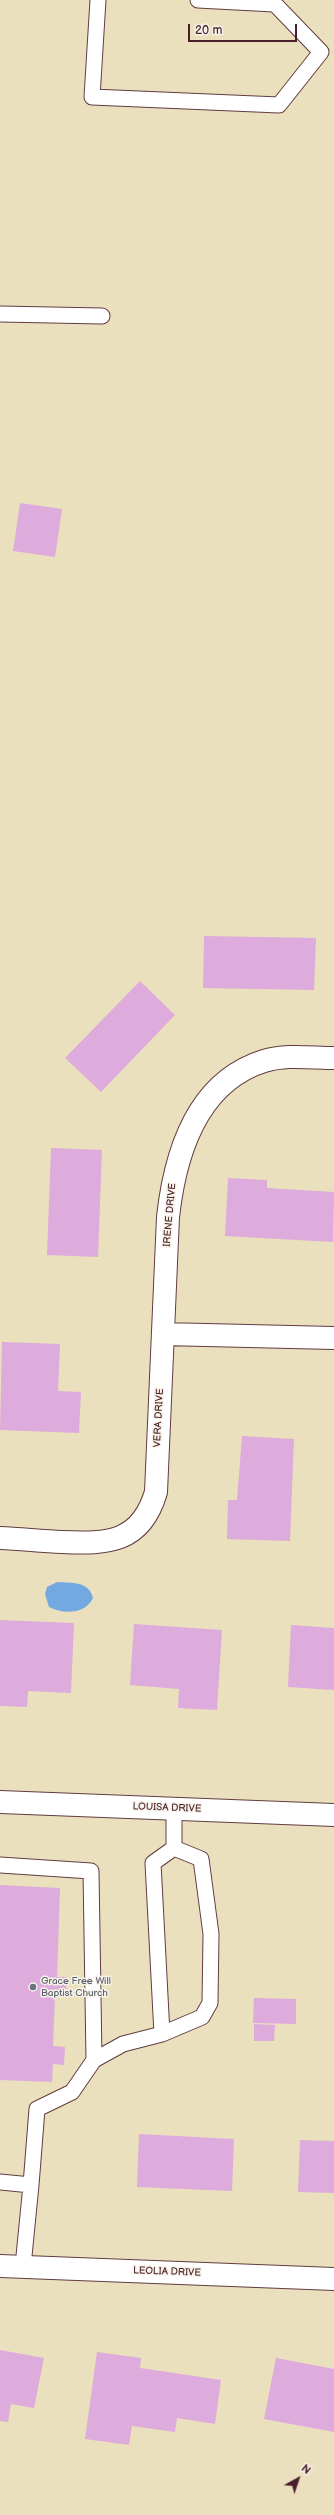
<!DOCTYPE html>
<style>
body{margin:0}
#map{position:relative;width:334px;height:2515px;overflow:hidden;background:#eae0bd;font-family:"Balsamiq Sans",sans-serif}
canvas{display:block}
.north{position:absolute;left:278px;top:2459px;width:40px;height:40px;-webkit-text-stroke:3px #f7f3e8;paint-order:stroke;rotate:40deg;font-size:11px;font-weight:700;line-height:16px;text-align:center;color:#4a1f2b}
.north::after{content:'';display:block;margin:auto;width:14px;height:18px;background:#4a1f2b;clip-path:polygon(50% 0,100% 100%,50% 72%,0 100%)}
.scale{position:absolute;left:188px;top:24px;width:109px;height:18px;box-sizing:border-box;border:2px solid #4a1f2b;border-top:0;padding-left:5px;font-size:12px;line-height:14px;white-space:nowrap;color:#4a1f2b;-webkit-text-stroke:3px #f7f3e8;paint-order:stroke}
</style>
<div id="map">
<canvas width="334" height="2515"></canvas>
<div class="north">N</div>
<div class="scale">20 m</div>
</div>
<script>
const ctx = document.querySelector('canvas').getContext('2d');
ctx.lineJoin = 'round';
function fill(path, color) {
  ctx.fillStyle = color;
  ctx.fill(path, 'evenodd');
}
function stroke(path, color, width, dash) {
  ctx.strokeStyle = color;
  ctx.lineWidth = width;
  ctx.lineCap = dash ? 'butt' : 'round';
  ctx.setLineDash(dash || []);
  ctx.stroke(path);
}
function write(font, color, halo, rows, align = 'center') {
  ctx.font = font + ' "Balsamiq Sans",sans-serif';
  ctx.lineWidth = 3;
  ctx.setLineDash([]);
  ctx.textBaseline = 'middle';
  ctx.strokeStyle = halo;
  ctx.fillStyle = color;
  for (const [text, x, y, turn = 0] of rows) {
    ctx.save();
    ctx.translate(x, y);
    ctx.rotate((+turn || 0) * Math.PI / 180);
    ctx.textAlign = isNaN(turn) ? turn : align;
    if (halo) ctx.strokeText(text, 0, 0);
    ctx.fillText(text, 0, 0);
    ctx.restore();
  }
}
fill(new Path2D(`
 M57 1582C72 1583 89 1581 93 1598 85 1615 63 1614 49 1607L45 1594 47 1587Z`), '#73a8e0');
fill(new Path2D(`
 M20 503 62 509 55 557 13 551Z
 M204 936 316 938 314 990 203 988Z
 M140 981 175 1015 101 1092 65 1058Z
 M51 1148 102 1150 98 1257 47 1255Z
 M228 1178 267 1180V1188L334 1192 333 1242 225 1236Z
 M2 1342 60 1344 58 1391 81 1392 79 1433 0 1430Z
 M242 1436 294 1439 290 1541 227 1539 228 1500H237Z
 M0 1620 74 1623 71 1693 28 1691 27 1707 0 1706Z
 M134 1624 222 1630 217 1710 178 1708 179 1689 130 1685Z
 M291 1625 334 1628V1690L288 1687Z
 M0 1885 60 1888 57 1977H67L66 1997H55L53 2046 65 2047 64 2065 53 2064 52 2082 0 2080Z
 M254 1998 296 1999V2024L253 2023Z
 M254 2024 275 2025 274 2041H254Z
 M139 2134 234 2139 232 2191 137 2187Z
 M300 2140 334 2141V2193L298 2192Z
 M0 2350 44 2358 34 2408 11 2404 8 2422 0 2421Z
 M97 2352 141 2358 140 2368 221 2380 215 2424 177 2418 175 2432 132 2426 129 2445 85 2439Z
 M276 2358 334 2369V2432L264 2419Z`), '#ddabdc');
const lane = new Path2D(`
 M98 0 92 97 279 105 321 52 271 0
 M198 0 274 4
 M0 314 102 316
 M174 1848V1809
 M0 1865 91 1871 94 2060
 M0 2182 31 2185 37 2109 72 2092 94 2060 123 2044 162 2034 202 2017 210 2003 211 1934 201 1859 174 1848 153 1863 162 2034
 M23 2266 31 2185`);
const street = new Path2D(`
 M163 1334 334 1338
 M0 1538C21 1539 41 1541 62 1542 108 1544 141 1543 156 1492L168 1217C175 1154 197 1082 264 1061 286 1054 312 1058 334 1058
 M0 1802 334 1815
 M0 2266 334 2279`);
stroke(lane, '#623c41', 17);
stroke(street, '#623c41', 24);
stroke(lane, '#fff', 15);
stroke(street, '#fff', 22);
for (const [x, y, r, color] of [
 [33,1987,4,"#6b7280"]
]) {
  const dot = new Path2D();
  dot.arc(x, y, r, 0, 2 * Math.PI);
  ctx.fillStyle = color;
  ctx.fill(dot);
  stroke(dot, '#f7f3e8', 1.5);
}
write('10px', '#4a1f2b', '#f7f3e8', [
 ["IRENE DRIVE",170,1215,-85],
 ["VERA DRIVE",159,1418,-87],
 ["LOUISA DRIVE",167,1808,2],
 ["LEOLIA DRIVE",167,2272,2]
]);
write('10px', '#5b616d', '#f7f3e8', [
 ["Grace Free Will",41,1981],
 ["Baptist Church",41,1993]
], 'left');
</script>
